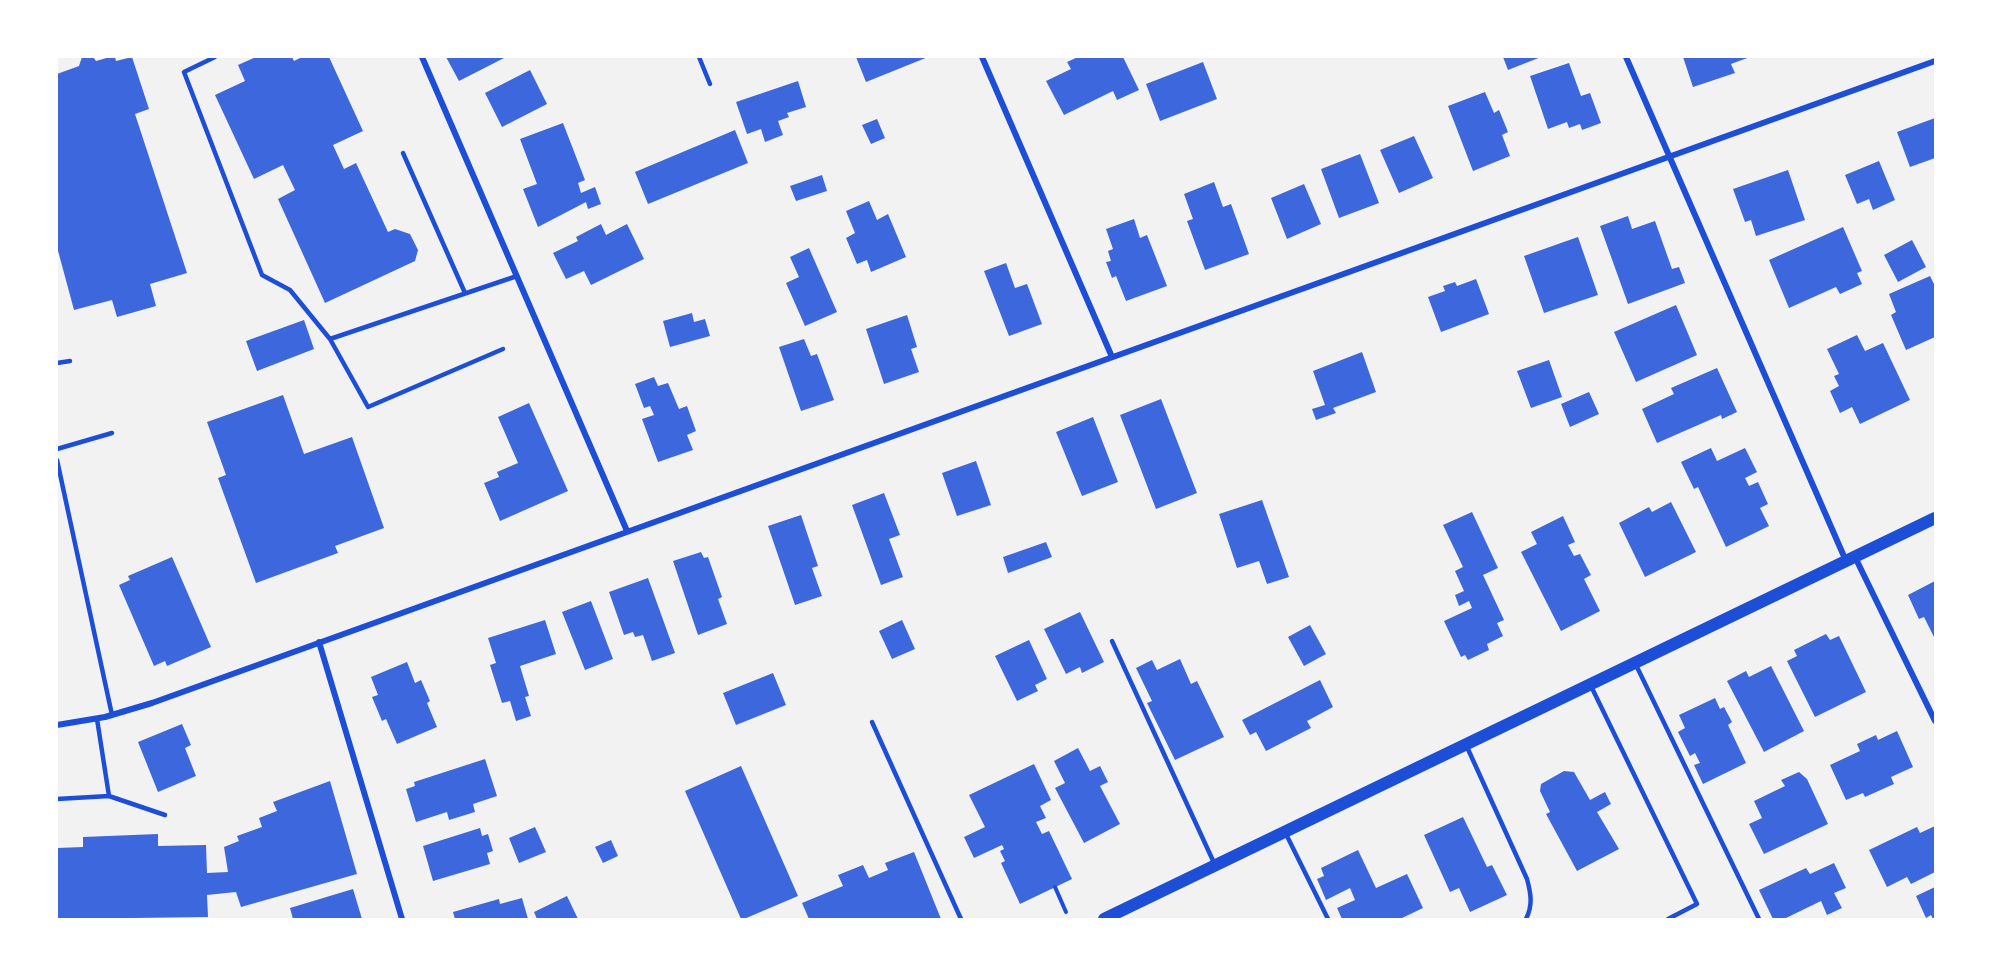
<!DOCTYPE html>
<style>
body{margin:0}
#map{position:relative;width:1992px;height:976px;overflow:hidden;background:#f2f2f2;font-family:"Noto Sans",sans-serif}
canvas{display:block}
.frame{position:absolute;inset:0;border:58px solid #fff;pointer-events:none}
</style>
<div id="map">
<canvas width="1992" height="976"></canvas>
<div class="frame"></div>
</div>
<script>
const ctx = document.querySelector('canvas').getContext('2d');
ctx.lineJoin = 'round';
function fill(path, color) {
  ctx.fillStyle = color;
  ctx.fill(path, 'evenodd');
}
function stroke(path, color, width, dash) {
  ctx.strokeStyle = color;
  ctx.lineWidth = width;
  ctx.lineCap = dash ? 'butt' : 'round';
  ctx.setLineDash(dash || []);
  ctx.stroke(path);
}
fill(new Path2D(`
 M82 57H93L96 61 110 57H115L116 61 132 57 149 109 135 114 187 273 150 284 156 306 117 317 112 300 74 310 57 247V74L79 66Z
 M256 57H292L294 61 302 57H329L363 131 333 145 344 169 356 163 388 232 395 229 410 234 418 250 415 261 325 303 278 199 295 190 283 165 254 179 215 95 245 81 238 65Z
 M446 57H506L459 81Z
 M856 57H928L866 82Z
 M1078 57H1123L1139 90 1117 100 1113 91 1064 115 1046 81 1071 69 1067 62Z
 M1503 57H1541L1508 70Z
 M1683 57H1750L1731 64 1735 73 1693 87Z
 M1203 62 1217 99 1160 121 1146 84Z
 M1569 63 1581 96 1590 93 1601 123 1582 130 1580 124 1569 128 1567 122 1548 129 1530 76Z
 M530 70 547 104 502 127 485 93Z
 M798 81 806 107 787 113 789 117 778 121 783 135 765 142 761 129 747 134 736 102Z
 M1485 92 1494 113 1499 110 1508 132 1502 135 1510 156 1473 171 1448 106Z
 M1935 118V158L1910 167 1897 132Z
 M877 119 885 138 871 144 862 125Z
 M563 123 585 180 578 183 581 193 595 187 601 204 588 209 586 202 538 227 523 189 537 184 520 139Z
 M735 130 748 163 648 204 635 172Z
 M1414 136 1433 178 1399 193 1380 150Z
 M1360 154 1379 203 1339 218 1321 169Z
 M1879 161 1895 200 1873 210 1869 199 1857 204 1845 175Z
 M1788 170 1805 220 1756 236 1751 220 1745 222 1733 189Z
 M822 175 827 191 796 201 790 186Z
 M1214 182 1223 207 1231 204 1249 254 1205 270 1187 221 1193 219 1184 194Z
 M1304 184 1321 224 1287 239 1271 198Z
 M869 201 877 220 888 214 906 257 871 272 867 260 857 264 846 238 855 233 846 211Z
 M1628 216 1632 229 1655 221 1672 269 1679 267 1685 283 1628 304 1600 226Z
 M1134 219 1140 238 1147 235 1167 286 1126 301 1116 276 1112 278 1106 262 1111 261 1108 251 1113 249 1106 229Z
 M601 224 606 235 627 224 644 259 591 285 584 271 566 279 553 253 578 241 576 237Z
 M1843 227 1862 271 1857 273 1862 284 1840 294 1836 287 1789 308 1769 260Z
 M1578 237 1598 295 1544 313 1524 256Z
 M1912 240 1926 267 1898 282 1884 255Z
 M809 248 837 312 805 326 786 283 799 277 790 257Z
 M1006 263 1015 288 1027 284 1042 324 1009 336 984 271Z
 M1930 276 1935 286V337L1906 350 1891 315 1896 312 1889 294Z
 M1476 279 1489 314 1441 332 1428 297 1445 291 1443 286 1455 282 1457 286Z
 M1676 305 1697 355 1636 382 1614 332Z
 M692 313 694 322 705 319 710 336 670 347 663 321Z
 M907 315 917 347 911 349 919 372 884 384 866 329Z
 M304 320 314 349 257 371 246 341Z
 M1857 335 1865 351 1883 343 1910 400 1860 424 1852 407 1840 413 1830 391 1839 386 1834 376 1839 374 1827 349Z
 M804 339 811 356 817 354 834 400 801 411 779 347Z
 M1362 352 1376 392 1333 408 1336 413 1316 420 1312 409 1325 405 1313 371Z
 M1549 360 1562 397 1531 408 1517 371Z
 M1717 368 1737 412 1722 419 1721 415 1657 443 1642 409 1674 394 1671 388Z
 M654 377 658 386 668 383 679 409 687 406 696 431 687 435 693 450 658 462 642 419 654 415 650 406 644 408 635 384Z
 M1589 392 1599 414 1570 427 1561 404Z
 M283 395 304 454 352 437 384 528 335 546 338 553 256 583 218 478 226 475 207 422Z
 M1161 399 1197 493 1156 509 1120 415Z
 M529 403 568 491 500 521 484 483 499 477 497 472 518 463 498 417Z
 M1093 417 1118 482 1082 496 1056 432Z
 M1711 448 1717 461 1745 448 1757 472 1745 478 1749 486 1758 482 1768 504 1760 508 1769 526 1726 547 1698 487 1694 489 1681 462Z
 M976 461 991 505 957 516 942 473Z
 M884 493 900 535 889 539 903 577 881 585 852 505Z
 M1262 500 1289 577 1267 584 1259 561 1237 568 1219 514Z
 M1671 502 1696 552 1645 577 1619 523 1649 507 1652 512Z
 M1472 512 1498 568 1483 575 1504 620 1497 623 1503 636 1487 644 1489 650 1468 660 1465 655 1461 657 1444 621 1472 608 1469 601 1459 606 1455 595 1464 591 1455 571 1463 567 1443 525Z
 M801 515 818 566 812 568 822 596 795 605 768 526Z
 M1563 516 1575 542 1568 545 1574 556 1580 554 1591 575 1584 579 1600 611 1561 631 1521 552 1537 544 1531 532Z
 M1046 542 1052 557 1008 573 1003 557Z
 M701 552 704 558 708 557 722 597 718 599 727 624 698 635 673 561Z
 M172 557 211 647 167 666 165 661 154 666 119 585 130 580 128 576Z
 M648 578 675 653 652 661 643 635 635 637 633 632 624 635 609 592Z
 M1935 581V639L1924 617 1919 619 1908 595Z
 M591 601 613 659 585 670 562 612Z
 M1080 612 1104 662 1082 673 1080 667 1066 674 1044 629Z
 M545 620 556 654 520 666 529 696 525 697 531 716 516 721 510 701 502 703 490 665 496 663 488 638Z
 M902 620 915 649 892 659 879 631Z
 M1310 625 1326 654 1304 666 1288 637Z
 M1826 634 1830 640 1839 636 1866 692 1815 717 1787 661 1797 656 1794 650Z
 M1029 640 1047 679 1035 685 1038 691 1017 701 995 656Z
 M1180 659 1191 684 1197 681 1224 737 1175 760 1147 703 1152 701 1136 668 1152 660 1157 670Z
 M407 662 415 683 421 680 430 701 427 703 437 727 397 744 386 719 382 721 372 697 378 695 371 677Z
 M1771 666 1804 731 1764 752 1727 681 1746 671 1749 677Z
 M773 673 786 705 736 725 723 693Z
 M1320 680 1333 707 1307 721 1311 728 1266 751 1256 732 1250 735 1242 720Z
 M1715 698 1720 709 1724 707 1732 722 1728 725 1746 763 1703 784 1694 765 1700 763 1695 753 1690 756 1678 732 1685 728 1679 715Z
 M182 724 191 745 185 748 196 776 158 792 138 742Z
 M1897 731 1913 767 1891 777 1894 784 1865 797 1863 793 1846 800 1830 765 1860 751 1857 744 1876 735 1878 740Z
 M1078 748 1090 771 1100 766 1108 782 1100 786 1120 824 1084 843 1055 788 1065 783 1054 761Z
 M485 759 497 796 473 804 475 812 449 820 447 812 416 822 406 789 415 786 414 782Z
 M1034 764 1051 800 1040 806 1046 818 1036 822 1042 834 1049 831 1072 879 1020 904 1001 863 1005 861 1000 851 1004 849 1002 845 974 858 964 837 985 827 969 795Z
 M741 766 798 896 744 919H741L685 791Z
 M1564 771 1574 772 1590 800 1605 792 1611 804 1597 812 1619 849 1577 871 1546 814 1550 812 1540 791 1541 784Z
 M1799 772 1807 779 1828 824 1764 854 1749 824 1762 818 1754 801 1785 786 1781 780Z
 M330 781 357 874 241 907 236 892 207 895 208 917 57 919V848L83 847V837L158 834V846L206 845 207 873 228 872 224 847 239 841 237 836 262 827 259 818 277 811 273 802Z
 M1463 817 1487 867 1492 865 1507 895 1470 912 1459 888 1450 892 1424 835Z
 M1935 826V872L1911 884 1907 877 1887 887 1869 850 1917 827 1920 833Z
 M535 827 546 852 519 863 509 838Z
 M480 828 482 836 488 834 493 851 487 853 490 864 433 881 423 846Z
 M611 840 618 856 603 863 595 847Z
 M1358 850 1376 888 1407 874 1423 908 1400 919H1342L1337 908 1355 900 1350 888 1326 900 1317 879 1324 876 1321 868Z
 M914 852 941 919H809L802 903 843 886 838 875 863 865 869 878 888 870 885 863Z
 M1834 863 1846 888 1834 893 1842 908 1827 915 1821 901 1784 919H1773L1759 890 1806 868 1810 874Z
 M1935 887V919H1933L1931 915 1926 918 1916 896Z
 M353 889 362 919H293L290 908Z
 M567 896 578 919H537L534 912Z
 M522 898 528 919H455L453 912 499 899 500 904Z`), '#3d67dc');
stroke(new Path2D(`
 M1055 887 1066 912`), '#1d4ed8', 4);
stroke(new Path2D(`
 M215 57 184 72 262 275 290 290 330 339 517 276
 M699 57 710 84
 M403 153 465 293
 M330 339 368 407 503 349
 M57 363 70 361
 M57 449 112 433
 M57 460 112 715
 M1112 641 1215 865
 M1636 665 1759 919
 M1590 684 1697 904 1668 919
 M872 722 961 919
 M1467 747 1527 879C1531 894 1533 905 1526 919
 M109 796 165 815
 M57 799 109 796 97 719
 M1286 834 1328 919`), '#1d4ed8', 4.5);
stroke(new Path2D(`
 M422 57 627 531
 M982 57 1112 357
 M1626 57 1846 561
 M1855 557 1935 721
 M319 642 402 919
 M57 725 105 717 152 703 1935 61`), '#1d4ed8', 6);
stroke(new Path2D(`
 M1104 919 1935 518`), '#1d4ed8', 12);
</script>
